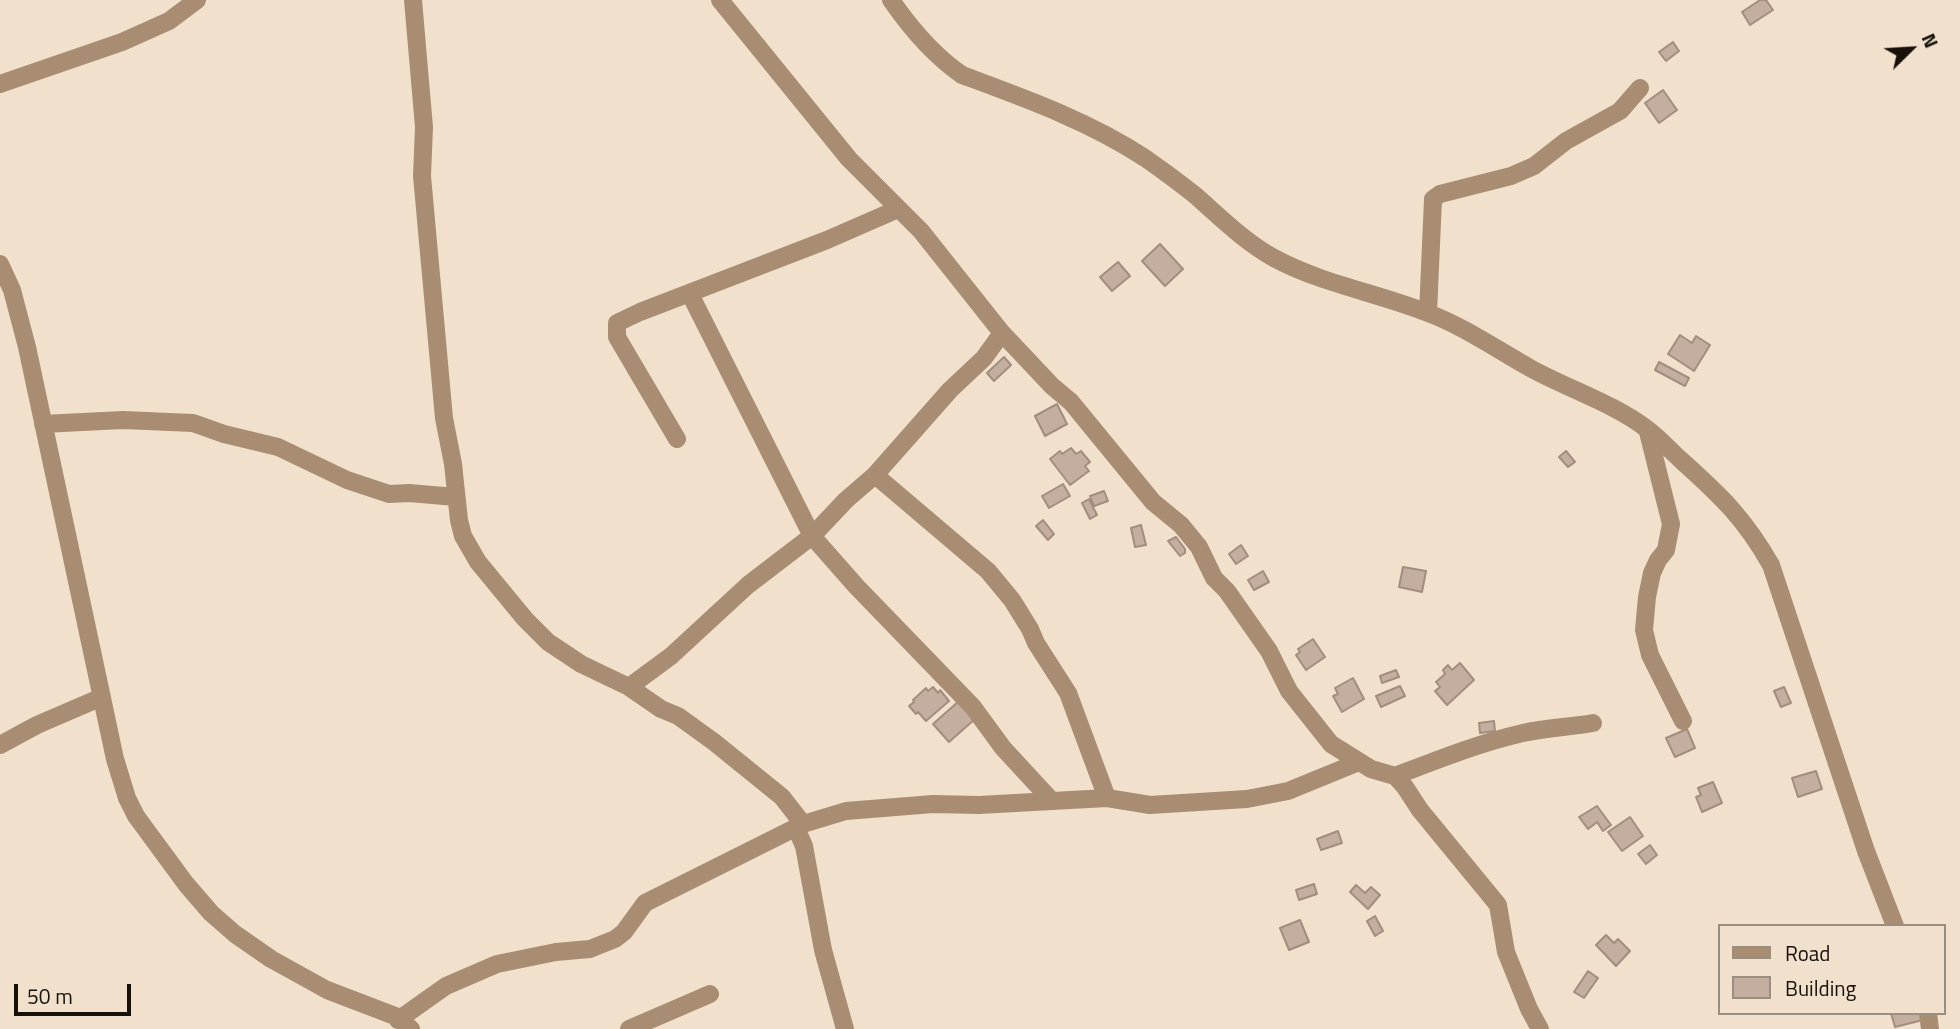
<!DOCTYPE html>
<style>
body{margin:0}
#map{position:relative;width:1960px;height:1029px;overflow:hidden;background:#f1e1cc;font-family:"Titillium Web",sans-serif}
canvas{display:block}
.legend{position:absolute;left:1718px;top:924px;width:228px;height:91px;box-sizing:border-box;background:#f1e1cc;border:2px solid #9a8e7e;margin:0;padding:9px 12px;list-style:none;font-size:21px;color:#17110a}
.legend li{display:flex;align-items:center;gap:14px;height:35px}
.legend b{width:35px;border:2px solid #9a8e7e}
.north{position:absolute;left:1876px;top:14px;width:70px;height:70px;-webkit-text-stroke:5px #f1e1cc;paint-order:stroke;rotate:66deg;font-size:19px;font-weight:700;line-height:28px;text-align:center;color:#17110a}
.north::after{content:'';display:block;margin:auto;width:24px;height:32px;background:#17110a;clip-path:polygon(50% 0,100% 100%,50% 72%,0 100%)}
.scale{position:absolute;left:14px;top:984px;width:117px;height:32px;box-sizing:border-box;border:4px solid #17110a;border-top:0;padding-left:9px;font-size:21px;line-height:24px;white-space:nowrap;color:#17110a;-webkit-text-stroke:5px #f1e1cc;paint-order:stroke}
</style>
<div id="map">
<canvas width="1960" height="1029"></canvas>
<ul class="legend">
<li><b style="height:9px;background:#a88d73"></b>Road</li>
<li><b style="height:19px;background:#c4ae9f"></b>Building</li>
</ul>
<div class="north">N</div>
<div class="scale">50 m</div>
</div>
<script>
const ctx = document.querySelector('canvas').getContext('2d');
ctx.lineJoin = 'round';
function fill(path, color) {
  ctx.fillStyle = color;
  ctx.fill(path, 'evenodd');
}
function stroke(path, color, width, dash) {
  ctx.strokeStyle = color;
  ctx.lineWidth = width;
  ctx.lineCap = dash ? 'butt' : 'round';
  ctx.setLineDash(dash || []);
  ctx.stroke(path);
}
const building = new Path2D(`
 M1760 0H1766L1773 10 1750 25 1742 12Z
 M1673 42 1679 51 1666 61 1659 52Z
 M1663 90 1677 110 1659 123 1645 103Z
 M1160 244 1183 269 1165 286 1142 261Z
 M1118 262 1130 276 1112 291 1100 277Z
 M1680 335 1692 343 1696 336 1710 345 1694 371 1668 354Z
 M1004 357 1011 365 994 381 987 373Z
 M1659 362 1689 378 1685 386 1655 370Z
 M1057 404 1067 424 1045 436 1035 416Z
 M1071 448 1076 454 1081 451 1090 462 1085 466 1089 471 1070 485 1050 459 1060 451 1062 454Z
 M1566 451 1575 462 1568 467 1559 457Z
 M1063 484 1070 496 1049 508 1042 496Z
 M1104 491 1108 501 1094 506 1090 496Z
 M1089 499 1097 515 1090 519 1082 503Z
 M1043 520 1054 534 1048 540 1036 526Z
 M1141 525 1146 545 1135 547 1131 528Z
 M1176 537 1185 549V553L1180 556 1168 541Z
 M1241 545 1248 556 1236 564 1229 554Z
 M1403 567 1426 571 1422 592 1399 587Z
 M1263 571 1269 582 1254 590 1248 580Z
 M1313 639 1325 657 1306 670 1296 655 1300 652 1298 649Z
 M1460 663 1474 680 1447 705 1435 691 1440 687 1436 682 1445 674 1443 670 1448 665 1452 670Z
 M1396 670 1399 677 1382 683 1380 676Z
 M1353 678 1364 699 1342 712 1333 696 1338 694 1335 688Z
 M1400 686 1405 696 1381 707 1376 696Z
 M933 687 938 693 940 690 949 701 926 721 918 712 916 714 909 706 914 702 913 700 926 688 928 691Z
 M1784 687 1791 703 1781 707 1774 691Z
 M959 701 975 719 949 742 933 724Z
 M1494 721 1495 731 1480 733 1479 723Z
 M1687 729 1695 748 1675 757 1666 738Z
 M1816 771 1822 789 1798 797 1792 778Z
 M1713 782 1722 803 1702 812 1696 797 1701 795 1698 788Z
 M1597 806 1611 825 1603 831 1597 822 1588 829 1579 817Z
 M1630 817 1643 836 1622 851 1608 832Z
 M1338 831 1342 843 1321 850 1317 839Z
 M1650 845 1657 855 1646 864 1638 854Z
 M1314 884 1317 894 1299 900 1296 890Z
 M1356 885 1365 893 1371 887 1380 895 1368 909 1350 892Z
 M1375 916 1383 931 1375 936 1367 921Z
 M1300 920 1309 942 1289 950 1280 928Z
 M1606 935 1614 943 1618 939 1630 951 1616 966 1596 945Z
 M1588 971 1598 978 1584 998 1574 992Z
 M1891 1013H1921L1923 1020 1895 1027Z`);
fill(building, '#c4ae9f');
stroke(building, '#a38d7f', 2);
stroke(new Path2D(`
 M413 0 424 127 422 176 444 418 453 464 459 520 463 536 478 562 525 619 548 642 581 664 629 687 661 709 678 716 714 742 782 797 803 824 846 811 933 804 979 805 1107 798 1150 805 1247 799 1288 791 1359 762
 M720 0 849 159 921 231 1002 333 1052 386 1071 402 1153 502 1181 525 1199 547 1214 578 1227 591 1269 651 1289 691 1331 744 1371 769 1395 776 1405 787 1420 810 1498 905 1506 952 1529 1009 1540 1029
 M891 0C911 29 933 55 962 75 1024 98 1089 121 1145 158 1162 170 1180 183 1196 196 1221 218 1245 242 1274 258 1322 284 1378 293 1428 313 1465 327 1496 349 1530 368 1568 389 1613 403 1647 429 1660 439 1671 451 1682 461 1721 496 1745 519 1771 565L1866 851 1895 926
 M0 84 122 42 169 21 197 0
 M0 264 12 290 27 347 115 759 127 798 136 816 186 884 211 913 235 934 271 959 327 990 395 1016 411 1029
 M690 294 812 536 856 586 973 707 1003 748 1051 800
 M1428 313 1433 199 1440 194 1511 176 1534 166 1566 141 1620 111 1640 88
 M43 424 123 420 193 423 224 434 278 447 347 480 389 494 409 493 456 497
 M1648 432 1671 524 1666 550 1658 560 1652 573 1647 597 1644 630 1650 655 1683 721
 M677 439 617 337V323L640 312 827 240 898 209
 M875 475 988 571 1012 600 1030 629 1036 643 1068 693 1107 798
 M629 687 671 656 748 585 812 536 846 500 875 475 950 390 984 358 1002 333
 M0 745 37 725 102 697
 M1395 776C1437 760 1479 743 1523 733 1546 728 1570 727 1593 723
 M796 828 804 846 823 950 845 1029
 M1928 1013 1930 1029
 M398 1020 446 986 497 964 556 952 590 949 615 939 624 932 645 903 803 824
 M629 1029 710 994`), '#a88d73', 18);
</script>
